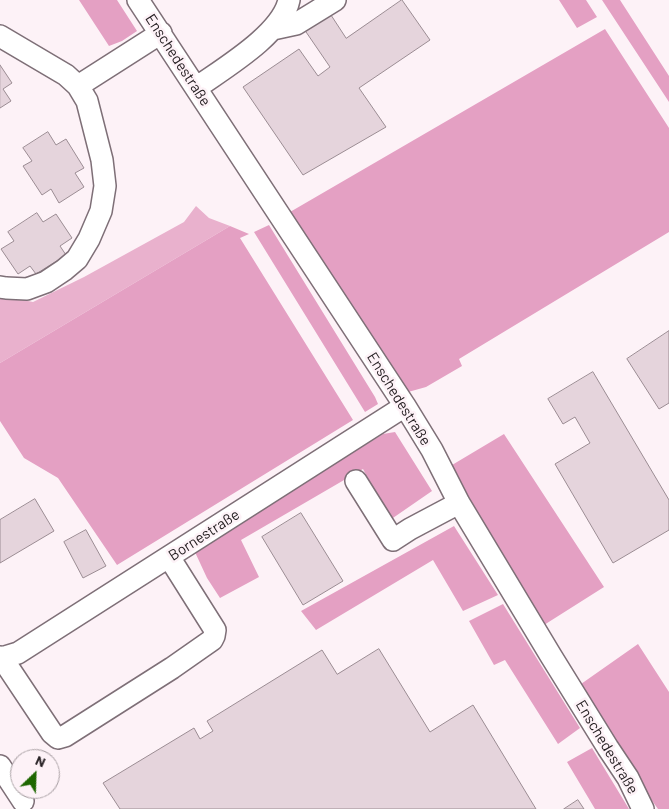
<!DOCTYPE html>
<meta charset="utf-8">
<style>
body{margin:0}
#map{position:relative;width:669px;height:809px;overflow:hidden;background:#fdf2f7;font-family:Barlow,sans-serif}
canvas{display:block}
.north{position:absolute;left:10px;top:749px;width:50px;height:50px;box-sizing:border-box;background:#fdf2f7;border:1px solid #a79ea2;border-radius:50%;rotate:24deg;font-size:14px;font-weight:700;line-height:20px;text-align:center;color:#262023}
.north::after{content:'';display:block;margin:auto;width:18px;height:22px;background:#1e6700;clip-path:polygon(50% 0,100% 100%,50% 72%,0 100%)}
</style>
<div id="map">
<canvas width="669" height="809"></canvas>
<div class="north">N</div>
</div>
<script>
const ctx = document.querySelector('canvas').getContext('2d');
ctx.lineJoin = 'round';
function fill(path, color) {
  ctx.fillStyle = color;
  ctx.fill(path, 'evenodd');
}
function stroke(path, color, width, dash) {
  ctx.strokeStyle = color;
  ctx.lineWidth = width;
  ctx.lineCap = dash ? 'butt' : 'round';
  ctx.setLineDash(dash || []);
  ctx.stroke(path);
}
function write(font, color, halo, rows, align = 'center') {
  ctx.font = font + ' Barlow,sans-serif';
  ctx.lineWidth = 5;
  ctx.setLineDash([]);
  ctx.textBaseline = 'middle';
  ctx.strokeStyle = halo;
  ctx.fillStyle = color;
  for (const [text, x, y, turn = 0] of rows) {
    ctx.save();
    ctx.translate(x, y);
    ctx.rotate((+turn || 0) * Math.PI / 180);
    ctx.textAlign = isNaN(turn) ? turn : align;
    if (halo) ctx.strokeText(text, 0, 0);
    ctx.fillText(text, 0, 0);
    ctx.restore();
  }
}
fill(new Path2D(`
 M196 206 209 218 230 226 0 363V295L33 302 84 277 184 222Z`), '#e9b1cd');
fill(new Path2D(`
 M79 0H117L137 31 122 41 109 46Z
 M559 0H586L597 17 577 28Z
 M602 0H620L669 76V102Z
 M605 29 669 128V232L459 359 462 366 426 387 401 394 290 212Z
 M269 225 375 397 378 404 365 412 254 232Z
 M230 226 249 234 240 238 353 420 117 565 58 478 24 458 0 421V363Z
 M395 432 432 491 390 520 363 469 241 540 259 577 220 598 207 578 194 550 383 434Z
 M504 434 604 587 544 625 447 468Z
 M454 526 498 595 463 611 433 560 316 630 301 611Z
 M503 604 580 728 558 744 505 660 494 665 469 621Z
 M638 644 669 692V809H658L643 788 581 684Z
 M592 748 629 809H595L567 762Z`), '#e4a0c3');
const building = new Path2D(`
 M402 0 430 40 359 88 386 127 303 175 243 87 299 49 318 76 330 67 304 29 329 12 346 38Z
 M0 65 12 83 3 89 11 101 0 108Z
 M48 132 56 145 66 139 84 168 75 173 84 187 59 203 51 189 42 195 23 166 32 161 23 148Z
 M37 213 43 222 56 214 72 238 60 246 66 255 36 274 30 266 18 274 1 249 14 241 8 232Z
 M669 331V403L659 409 627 359Z
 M593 372 669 500V530L613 563 555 464 590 443 575 417 563 424 548 399Z
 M35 499 54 531 0 563V520Z
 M301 513 343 581 303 605 262 537Z
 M86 530 106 566 83 578 64 542Z
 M379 649 430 732 473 705 536 809H120L103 783 194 728 200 739 213 731 207 721 322 650 337 674Z
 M578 800 584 809H564Z`);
fill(building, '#e5d4dc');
stroke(building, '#9b8c93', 1);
const minor = new Path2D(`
 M138 0 405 406 432 450 459 503 551 656 608 748 628 778 643 809
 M273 29 296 24 335 0
 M0 36 66 75 78 86 87 101 102 160 105 186 101 211 89 239 77 259 64 270 46 282 27 289 6 288 0 287
 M78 86 161 33
 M196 88C224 68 282 34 289 0
 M356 481 393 540 410 529 459 503
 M0 657 2 658 18 653 405 406
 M2 658 52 733 58 738 65 736 172 668 212 640 214 636 215 630 169 557
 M0 766 23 801`);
stroke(minor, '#7e6f77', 24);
stroke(minor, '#fff', 21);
write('15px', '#262023', '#fdf2f7', [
 ["Enschedestraße",178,60,57],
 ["Enschedestraße",399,399,58],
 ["Bornestraße",204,535,-33],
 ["Enschedestraße",607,747,59]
]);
</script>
